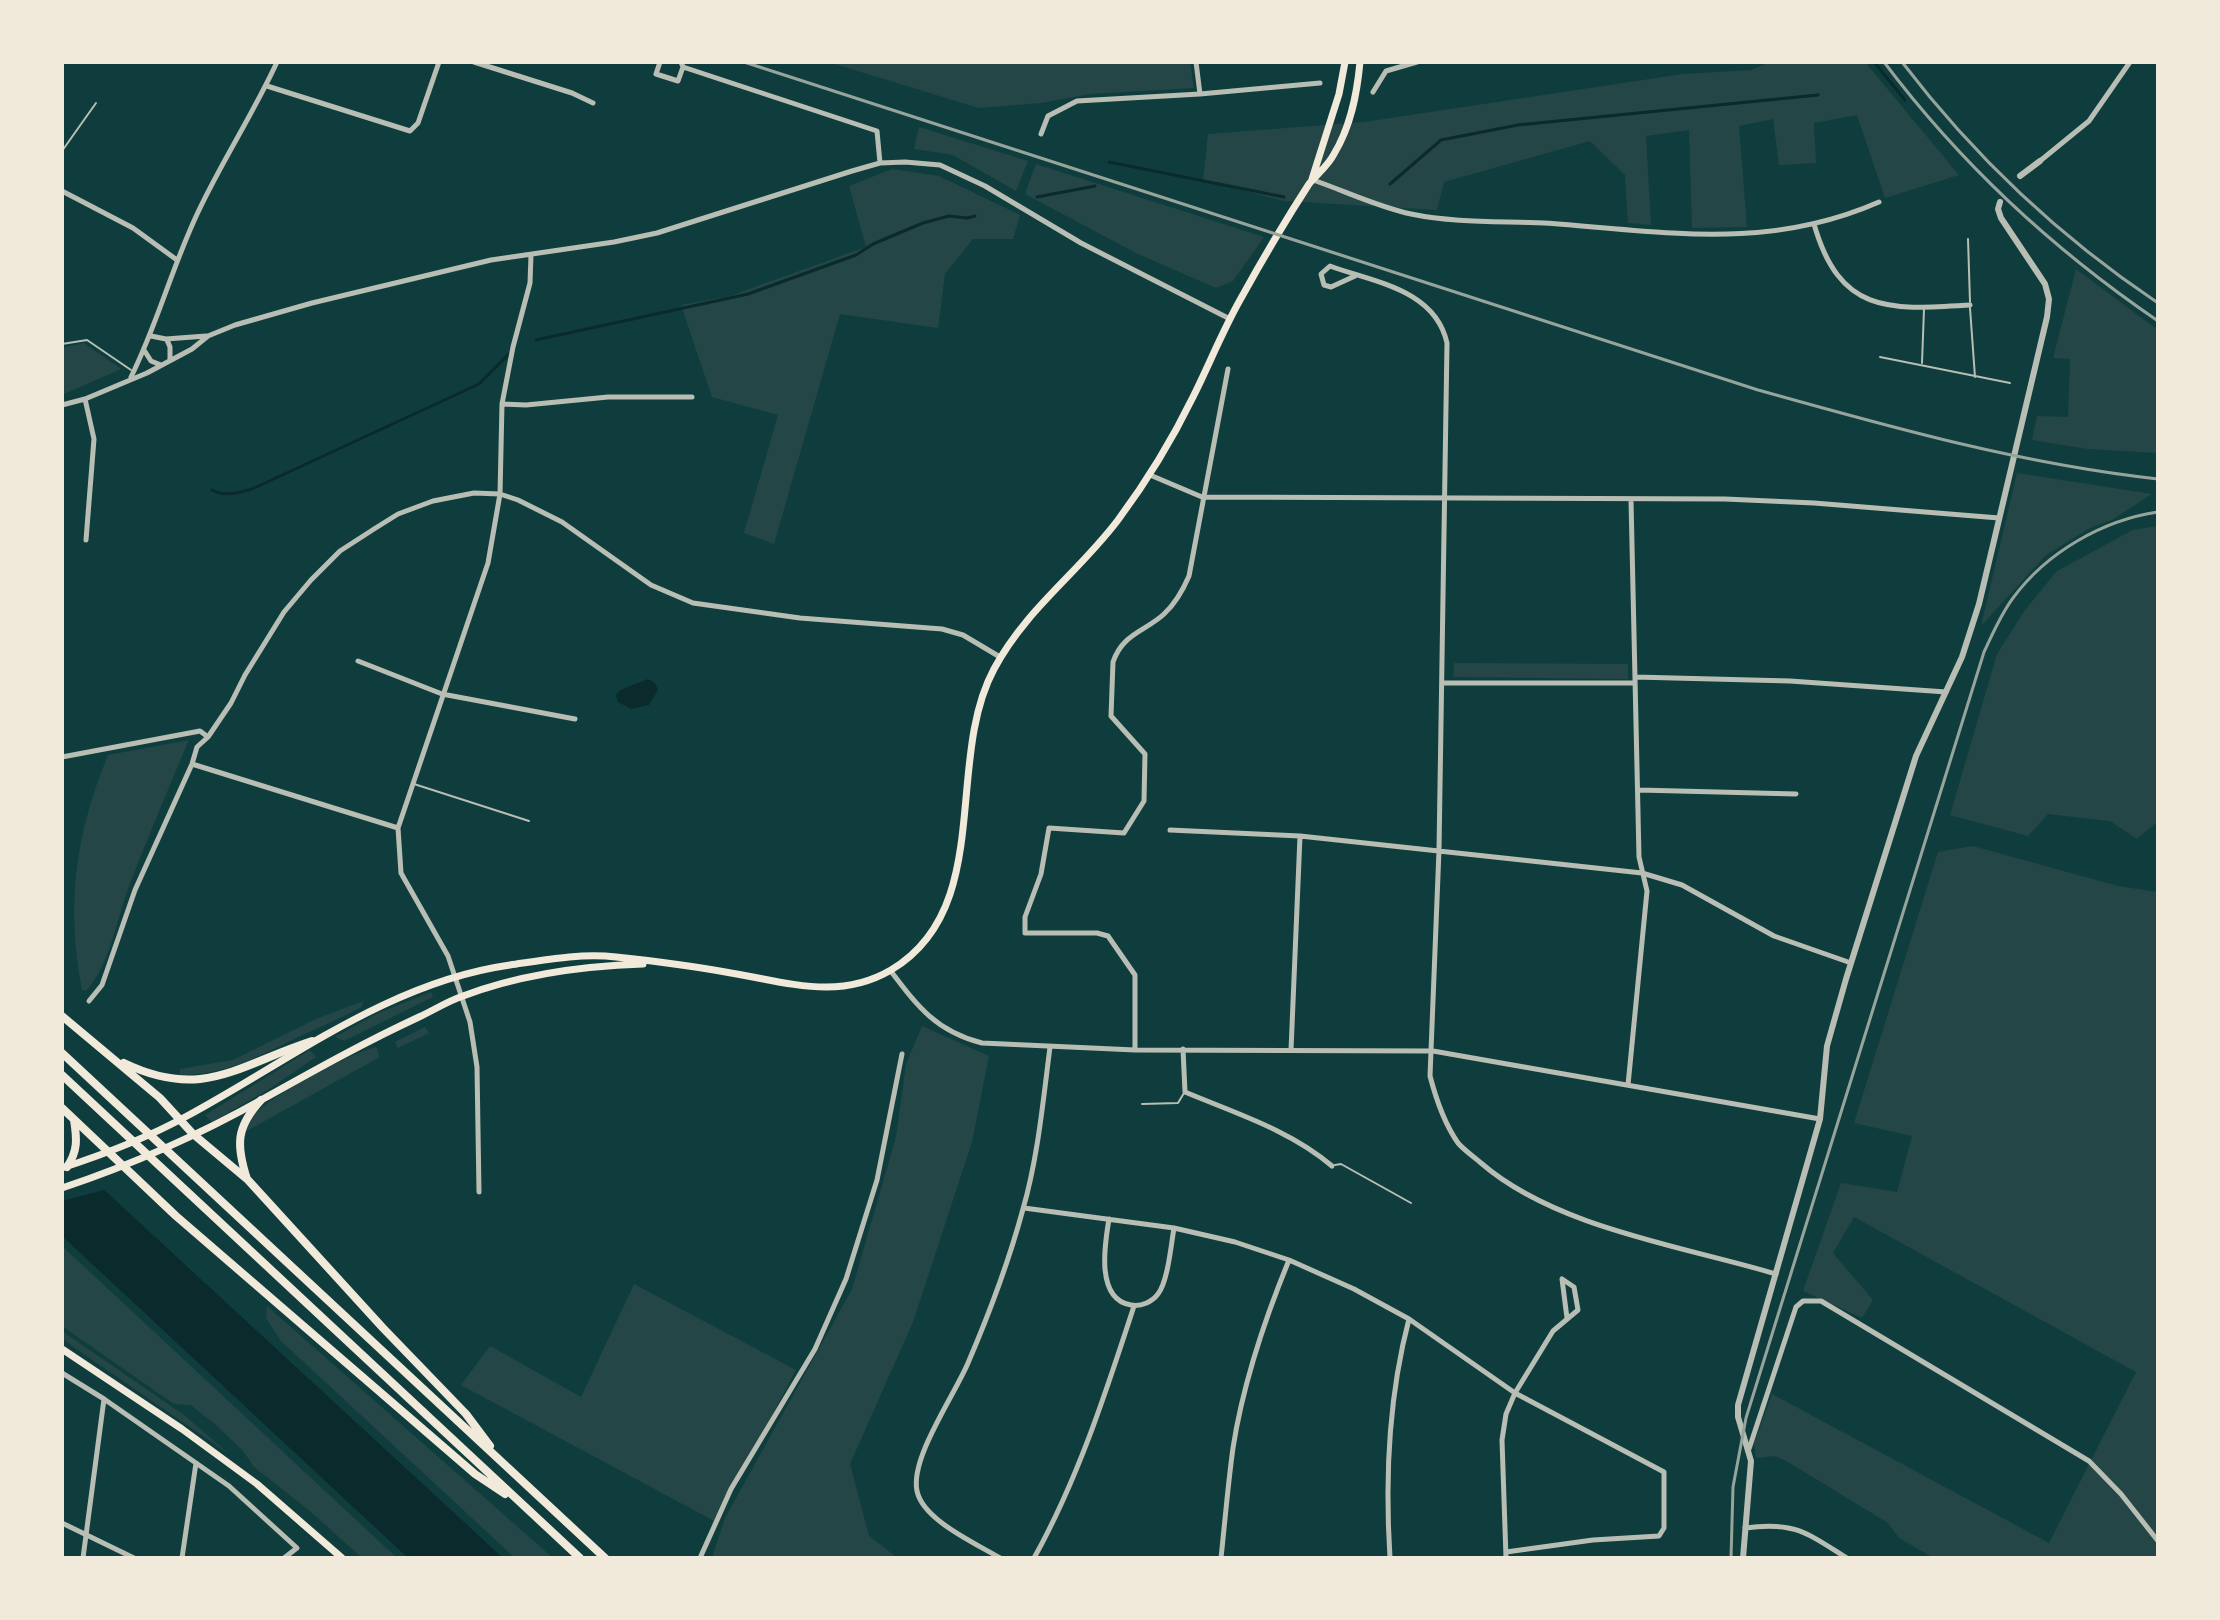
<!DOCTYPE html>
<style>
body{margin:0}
#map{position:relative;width:2220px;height:1620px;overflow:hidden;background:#0f3d3e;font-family:Montserrat,sans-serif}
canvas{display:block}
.frame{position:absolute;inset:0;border:64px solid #f1e9da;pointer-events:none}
</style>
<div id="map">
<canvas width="2220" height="1620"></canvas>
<div class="frame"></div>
</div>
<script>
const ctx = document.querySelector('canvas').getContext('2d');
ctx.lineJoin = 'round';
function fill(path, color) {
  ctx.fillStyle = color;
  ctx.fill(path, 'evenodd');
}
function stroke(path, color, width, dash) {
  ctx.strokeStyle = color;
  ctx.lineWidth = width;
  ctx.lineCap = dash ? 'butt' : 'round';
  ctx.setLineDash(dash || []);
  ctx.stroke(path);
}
fill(new Path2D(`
 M828 62H1190L1194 88 1091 94 1041 103 979 108Z
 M1769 62H1865L1959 175 1885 198 1857 115 1814 123 1816 163 1779 165 1773 119 1739 126 1747 227 1692 228 1689 130 1646 136 1651 225 1628 223 1625 175 1590 141 1444 182 1437 210 1284 201 1203 180 1208 134 1364 122 1683 74 1752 70Z
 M919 127 1028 161 1016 191 953 155 914 149Z
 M1036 164 1264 237 1233 281 1216 288 1138 254 1025 194Z
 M892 169 939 176 1020 215 1013 239H973L945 274 938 328 840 314 774 544 744 533 778 415 712 397 681 305 730 296 866 247 849 186Z
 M2076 269 2158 330V453L2088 449 2032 440 2037 416 2068 417 2070 359 2053 358Z
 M84 343 121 369 62 395V348Z
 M2017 473 2152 494 2112 520 2090 528 2046 555 1981 626Z
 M2158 526V821L2137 839 2110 821 2048 814 2028 836 1950 815 1997 654 2025 610 2057 571 2133 530Z
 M1454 663 1628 664V679L1453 677Z
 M189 740C168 789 147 839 128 889 116 922 110 964 86 991L82 990C66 905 75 835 108 755Z
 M1973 846 2118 886 2158 892V1558H1934L1899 1538 1888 1523 1788 1462 1775 1456 1756 1458 1754 1443 1772 1394 2049 1543 2136 1372 1854 1217 1833 1253 1873 1300 1862 1318 1803 1291 1841 1183 1897 1192 1912 1136 1854 1123 1938 852Z
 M431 992 433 997 344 1041 335 1037 376 1014Z
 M363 1001 362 1007C335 1021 308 1032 282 1045 245 1063 222 1074 179 1075L180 1069 233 1060 316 1019Z
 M922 1026 989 1056 972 1142 913 1322 850 1464 869 1536 898 1558H712L725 1518 852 1289 896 1137 906 1064Z
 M425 1027 429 1033 398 1048 395 1042Z
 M376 1047 379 1054 378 1058 245 1132C249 1123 252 1116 259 1110 279 1092 350 1053 376 1047Z
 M310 1050 316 1057 269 1089 212 1122 205 1115Z
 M62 1246 397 1558 361 1557 311 1512 254 1467 243 1451 217 1426 191 1405 174 1404 62 1326Z
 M634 1284 796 1370 716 1522 461 1385 490 1346 581 1397Z
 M267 1306 553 1558H515L281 1341 266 1318Z
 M62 1331 184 1415 229 1454 75 1348 62 1338Z`), '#244646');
fill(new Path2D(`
 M648 679 655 683 658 690 649 705 631 709 618 702 616 695 620 690Z
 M62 1151 503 1558H408L62 1236Z`), '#0a2a2b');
fill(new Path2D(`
 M65 1148 108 1189 62 1201V1152Z`), '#0f3d3e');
stroke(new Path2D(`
 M1874 62 1905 100
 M1109 162 1284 197
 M1390 184 1441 140 1518 125 1818 95
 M1037 197 1095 186
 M536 340 748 294 856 255 873 244 923 223 949 216 967 218 975 216
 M212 490C224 497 239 493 252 489L479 384 509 354`), '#0a2a2b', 3);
stroke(new Path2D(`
 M62 151 96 103
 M1968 239 1970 302
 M1970 308 1975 377
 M62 344 87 340 131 370
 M1880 357 2010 383
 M1922 363 1924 309
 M414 784 529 821
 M1142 1104 1178 1103 1184 1093
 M1335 1165 1341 1164 1411 1203`), '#b8beb3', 2);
stroke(new Path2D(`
 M474 62 572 93 593 103
 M660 62 656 74 678 81 683 67
 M681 62 683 67 877 131 880 163
 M1196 62 1200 94
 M267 86 410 131 418 123 439 62
 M1373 92 1386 71 1417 62
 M1041 134 1048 116 1077 101 1200 94 1320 83
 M2040 161 2089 121 2130 62
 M1313 180C1345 191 1378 207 1411 214 1454 223 1500 221 1544 223 1663 231 1765 252 1879 202
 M62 191 133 228 177 260
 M1814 224C1840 315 1890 310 1970 305
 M1355 276 1331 287 1324 285 1321 274 1330 266C1373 282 1435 289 1447 343L1439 850 1430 1076C1436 1099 1444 1123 1458 1143 1464 1150 1474 1157 1481 1163 1556 1228 1683 1246 1776 1274
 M151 336 166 339 206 336
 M167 340 170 347V359
 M144 350 151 361 161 365
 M131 377C158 323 173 263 200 208 224 158 254 112 277 62
 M85 399 94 439 86 540
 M502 404 526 405 608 397H692
 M62 405 85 399 147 373 192 349 208 336 235 325 312 303 491 260 614 242 657 233 852 171 880 163 905 162 940 165 985 186 1081 243 1230 319
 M1150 475 1202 497 1725 499 1814 503 1999 518
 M358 661 442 694 575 719
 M1635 677 1790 681 1946 692
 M1443 683H1635
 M62 757 200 731 208 737
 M192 764 398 828
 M1639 790 1796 794
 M1170 830 1300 836 1642 873 1682 885 1774 936 1851 963
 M890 970C918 1007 936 1031 982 1043L1135 1050 1433 1051 1820 1119
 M89 1001 102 985 135 890 192 764 197 747 208 737 231 703 245 675 284 612 311 580 340 551 374 529 398 514 433 501 474 493 500 494 518 500 562 522 651 585 693 603 800 618 942 629 963 635 1000 657
 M1183 1049 1185 1092C1235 1113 1290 1130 1332 1166
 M1135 1050V975L1108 936 1097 933H1025V917L1041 874 1049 828 1124 833 1144 801 1145 754 1111 716 1113 662C1123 633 1146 631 1164 614 1176 603 1183 590 1189 576L1228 369
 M1291 1050 1300 836
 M1628 1085 1647 891 1639 857 1631 500
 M479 1192 477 1067 470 1022 448 956 401 873 398 828 488 563 500 494 502 404 513 347 530 283 531 255
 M1024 1208 1174 1228 1235 1242 1289 1260 1354 1289 1409 1319 1515 1393 1664 1472V1528L1659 1536 1593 1540 1506 1552
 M1109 1219C1105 1243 1095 1299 1131 1305 1141 1307 1152 1302 1158 1294 1168 1281 1171 1245 1174 1228
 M62 1373 104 1399 229 1486 297 1548 284 1558
 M1749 1449 1796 1307 1803 1301H1821L2089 1461 2121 1494 2158 1541
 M62 1523 134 1558
 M1745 1528C1794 1521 1807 1533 1847 1558
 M83 1558 104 1399
 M182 1558 196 1463
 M700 1558 731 1489 815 1349 846 1279 877 1180 902 1054
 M1000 1558C975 1543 923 1520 917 1491 910 1458 954 1396 968 1363 989 1314 1009 1261 1023 1209 1038 1157 1043 1101 1050 1047
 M1034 1558C1078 1479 1106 1392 1134 1306
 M1221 1558C1225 1521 1228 1484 1233 1448 1243 1383 1264 1321 1289 1260
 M1390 1558C1385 1480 1389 1395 1409 1319
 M1506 1558 1502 1440 1506 1414 1515 1393 1553 1331 1578 1310 1574 1287 1562 1279 1567 1318`), '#b8beb3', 5);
stroke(new Path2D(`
 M2020 176 2040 161
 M1743 1558 1751 1461 1738 1417V1405L1820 1119 1827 1046 1846 979 1916 756 1962 657 1979 604 2047 317 2049 299 2045 284 2001 218 1998 209 2000 202`), '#b8beb3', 6);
stroke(new Path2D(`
 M1312 179 1339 94 1345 62
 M62 1168C105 1154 147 1138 187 1116 291 1060 389 982 510 965 544 960 581 953 616 957 654 961 693 966 731 973 787 982 838 1001 891 970 995 908 944 762 994 669 1026 609 1078 573 1118 520 1147 481 1172 440 1193 397 1209 365 1222 332 1240 300 1261 262 1285 221 1309 184 1317 174 1328 166 1334 154 1351 126 1357 94 1360 62
 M62 1188C131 1165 199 1135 263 1099 315 1070 365 1042 419 1017 434 1010 448 1001 463 996 521 974 582 966 643 964
 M62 1349 182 1429 257 1484 342 1558`), '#f1e9da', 7);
stroke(new Path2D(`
 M62 1016 160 1098 193 1134 248 1180 383 1328 466 1414 490 1446
 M62 1053 605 1558
 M124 1063C203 1101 238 1065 312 1041
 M62 1075 580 1558
 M62 1108 176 1216 475 1474 505 1494
 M67 1167C78 1151 77 1139 74 1120
 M247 1179C236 1145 236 1127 261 1100`), '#f1e9da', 8);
stroke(new Path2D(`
 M744 62 1758 390C1890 427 2021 464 2158 479
 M1884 62C1960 163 2054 250 2158 321
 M1902 62C1973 155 2061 238 2158 303
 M1731 1558 1733 1487 1746 1418 1984 652C1993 633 2001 614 2013 598 2047 552 2103 520 2158 512`), '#97a49c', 3);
</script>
